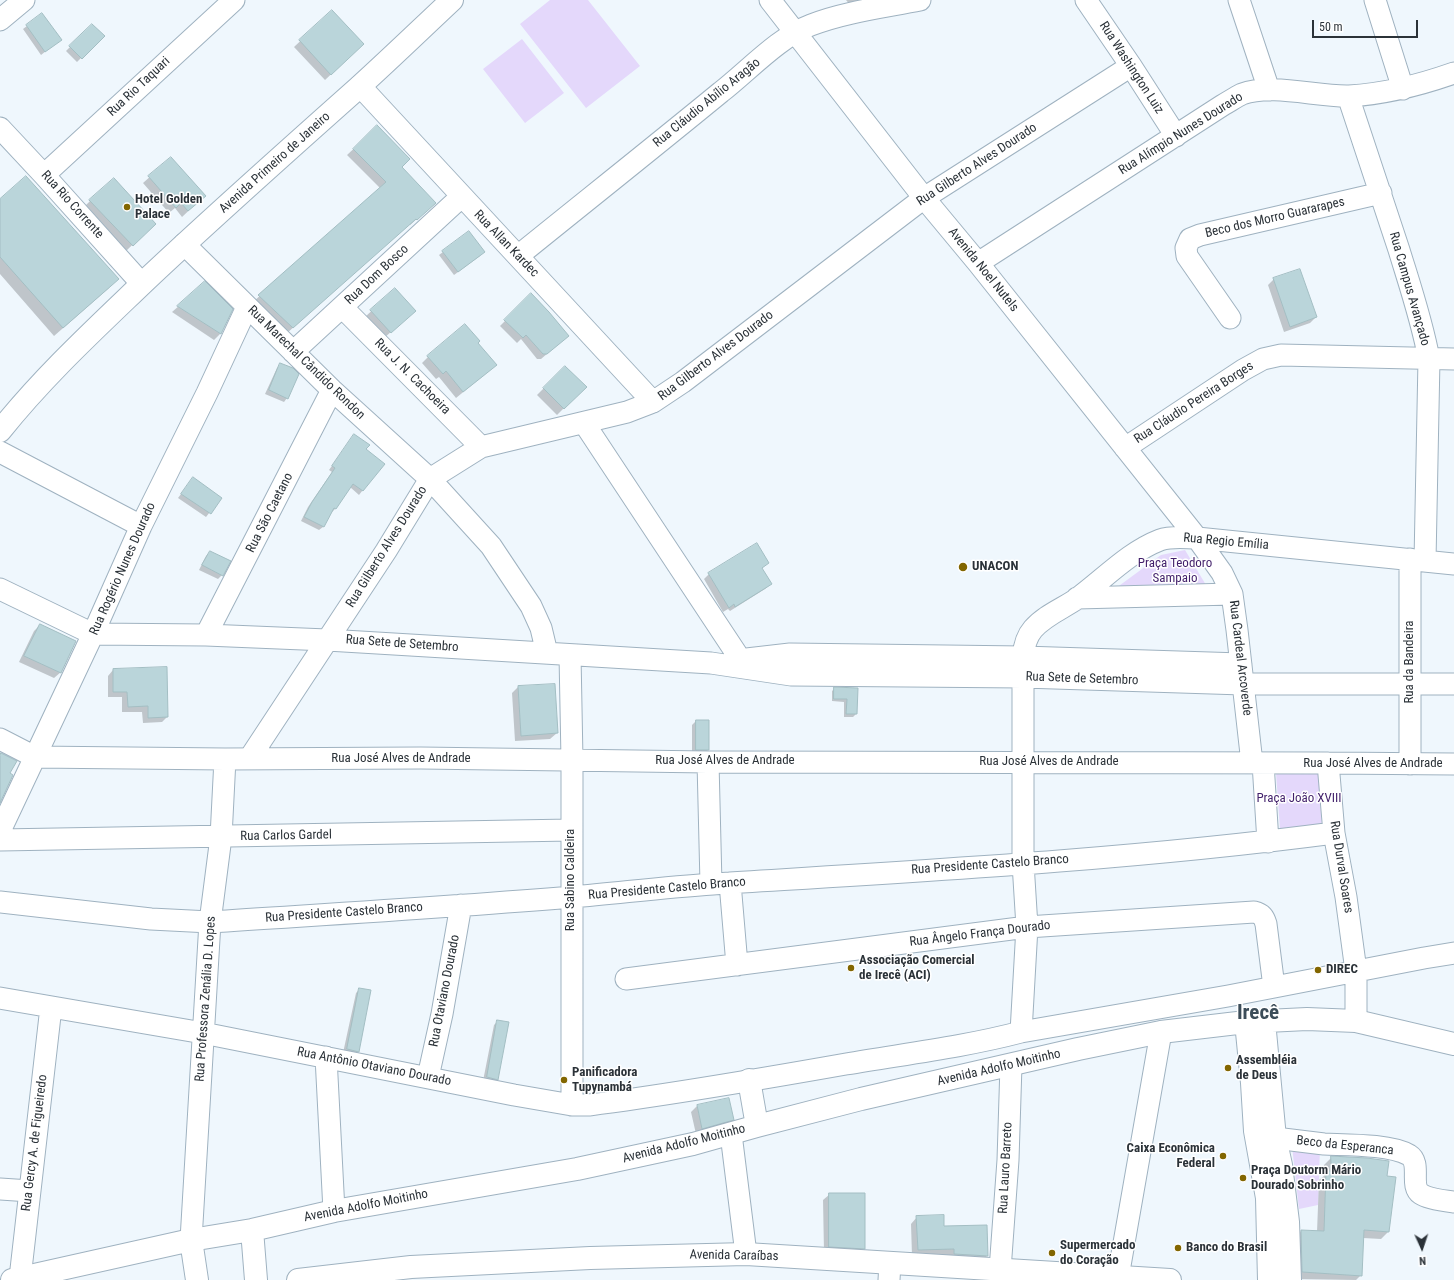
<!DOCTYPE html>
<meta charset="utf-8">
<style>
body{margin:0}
#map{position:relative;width:1454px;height:1280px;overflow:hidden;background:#eff7fd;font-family:"Roboto Condensed",sans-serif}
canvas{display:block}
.north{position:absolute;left:1402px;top:1228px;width:40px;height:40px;-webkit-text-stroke:3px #fff;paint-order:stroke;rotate:177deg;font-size:11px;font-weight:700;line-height:16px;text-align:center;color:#2b3238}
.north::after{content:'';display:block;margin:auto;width:14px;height:18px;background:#2b3238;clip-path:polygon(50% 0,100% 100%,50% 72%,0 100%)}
.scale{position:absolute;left:1312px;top:20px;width:106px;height:18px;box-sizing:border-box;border:2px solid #2b3238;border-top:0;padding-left:5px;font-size:12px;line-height:14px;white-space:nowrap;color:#2b3238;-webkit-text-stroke:3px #fff;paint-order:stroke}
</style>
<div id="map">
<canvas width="1454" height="1280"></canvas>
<div class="north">N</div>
<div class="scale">50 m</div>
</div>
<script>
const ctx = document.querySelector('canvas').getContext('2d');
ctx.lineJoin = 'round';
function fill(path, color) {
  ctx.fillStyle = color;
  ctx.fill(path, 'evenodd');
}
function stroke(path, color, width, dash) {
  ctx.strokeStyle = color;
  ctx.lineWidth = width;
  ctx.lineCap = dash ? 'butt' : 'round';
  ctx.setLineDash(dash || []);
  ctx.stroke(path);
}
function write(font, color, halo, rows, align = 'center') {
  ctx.font = font + ' "Roboto Condensed",sans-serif';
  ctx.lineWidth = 3;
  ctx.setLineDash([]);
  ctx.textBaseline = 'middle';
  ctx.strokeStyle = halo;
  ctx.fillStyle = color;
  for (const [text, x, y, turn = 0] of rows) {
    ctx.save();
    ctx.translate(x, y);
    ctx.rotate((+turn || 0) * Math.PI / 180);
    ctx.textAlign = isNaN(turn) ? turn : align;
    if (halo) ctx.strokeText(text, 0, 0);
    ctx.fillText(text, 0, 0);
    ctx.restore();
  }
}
fill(new Path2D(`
 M550 0H588L640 66 586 108 520 24Z
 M522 39 564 93 525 123 483 69Z
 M1185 550 1209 590 1112 591 1161 555Z
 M1318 770 1322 826 1280 829 1276 773Z
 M1292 1146 1320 1148 1318 1205 1299 1209Z`), '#e4d8fb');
fill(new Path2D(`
 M846 0H863L851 6Z
 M332 11 357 50 325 80 294 47Z
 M92 25 103 36 77 62 66 51Z
 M27 26 60 40 41 55 23 29Z
 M377 127 428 209 410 225 409 224 286 334 253 302 380 188 347 155Z
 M171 158 198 202 182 217 175 208 169 213 143 183Z
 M0 200 109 288 54 336 0 274Z
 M90 201 154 224 126 251 84 207Z
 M443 252 480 256 454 275 439 255Z
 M1274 279 1316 317 1310 323 1284 332 1268 285Z
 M205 283 232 309 220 334 214 340 172 312Z
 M395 289 408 317 384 338 365 317Z
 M531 295 568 336 541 359H537L521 339 517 343 500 326Z
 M477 343 489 371 456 398 439 377 436 379 422 363 428 357Z
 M281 364 287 398 284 402 265 394 277 368Z
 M565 367 585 387 557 415 537 395Z
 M354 435 365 450 383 464 359 495 350 487 335 509 331 513 330 512 323 527 319 530 301 521 308 507 332 472 329 470Z
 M193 478 221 498 206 517 178 498Z
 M210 552 222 575 218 579 199 570 206 556Z
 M768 563 761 569 771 584 765 589 730 611 728 609 723 612 704 579 709 574Z
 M40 625 61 672 54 678 19 662 34 631Z
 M113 670 167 717 162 722 143 723 142 712H122V697H108V676Z
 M518 687 557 733 550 739 515 741 512 693Z
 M835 688 857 689 856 714 853 717H844V702L832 701V691Z
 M696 721 708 750 704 754 692 753V725Z
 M360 989 358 1051 354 1055 343 1053 356 993Z
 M498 1021 497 1079 493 1083 483 1081 494 1025Z
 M697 1106 732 1119 726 1125 696 1134 691 1112Z
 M1332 1157 1386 1177 1388 1232 1381 1239 1363 1238 1361 1275 1356 1280 1295 1279 1294 1239 1301 1231 1317 1232 1319 1180 1324 1176V1165Z
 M830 1194 864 1248 858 1254 824 1252 823 1200Z
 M917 1217 943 1227 987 1256 981 1262 948 1260V1255L912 1256 911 1224Z`), '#0003');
const building = new Path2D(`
 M332 10 364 44 331 75 299 40Z
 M42 13 62 40 45 52 26 25Z
 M92 24 105 36 82 59 69 46Z
 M377 125 410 159 402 167 436 203 417 220 416 219 293 328 258 295 386 182 353 149Z
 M171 157 206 196 188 211 181 203 176 208 148 176Z
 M26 176 119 279 63 328 0 257V199Z
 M114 178 156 224 133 246 89 200Z
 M469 231 485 252 458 272 442 251Z
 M1300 269 1317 317 1290 327 1273 278Z
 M205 281 233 309 221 334 177 306Z
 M395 288 416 311 391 333 370 310Z
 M531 293 549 312 569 336 547 354H543L526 335 523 338 504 320Z
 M465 324 480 341 478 343 497 365 463 392 446 371 443 374 427 356Z
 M280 363 293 368 299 374 288 399 269 390Z
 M565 366 587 387 564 409 543 388Z
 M354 434 370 445 366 449 385 464 363 491 353 484 336 509 334 508 324 527 304 517 312 502 335 468 332 466Z
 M193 477 222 498 211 514 181 494Z
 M757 543 769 563 762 568 772 584 735 607 734 604 729 608 708 573Z
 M210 551 231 561 223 576 202 565Z
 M40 624 76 641 61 673 24 656Z
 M167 667 168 717 148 718V706L128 707 127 692H113V669Z
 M555 684 558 733 521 736 518 686Z
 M834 687 858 688 857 714H846L847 699H834Z
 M696 720H709V750H696Z
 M1 753 17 761 10 773 13 775 0 803V756Z
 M359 988 371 990 359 1052 347 1049Z
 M497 1020 509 1022 498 1080 487 1077Z
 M729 1098 734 1120 702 1129 697 1105Z
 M1331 1156 1367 1158 1389 1161 1387 1176 1396 1177 1389 1232 1364 1230 1362 1276 1302 1272 1301 1230 1324 1231 1326 1171H1331Z
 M829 1193H865V1249L829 1247Z
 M944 1215V1226L987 1225 988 1256 954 1254V1249L918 1250 916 1216Z`);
fill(building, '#bad5da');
stroke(building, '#a3bec3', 1);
const minor = new Path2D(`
 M770 0 924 198 978 263 1197 538 1222 573 1232 594 1237 630 1252 763
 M1086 0 1131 66 1176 136
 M1239 0 1269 90
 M1375 0 1403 89
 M0 20 24 0
 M360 86C457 192 556 296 653 402
 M1348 96C1365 147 1382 198 1399 250 1410 286 1422 321 1429 359L1425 561
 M0 128 44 175 142 284
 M44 175 234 0
 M184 244 332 390 430 479 491 546 531 606 541 628 547 653
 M518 256C586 201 654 147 721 92 748 71 779 37 811 25 844 12 885 7 920 0
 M978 263 1223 105C1230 101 1236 97 1242 94 1272 83 1317 97 1349 96 1385 94 1420 85 1454 73
 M342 307 481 447
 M1230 318 1187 256 1186 248 1190 239 1200 235 1381 193
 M293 352 461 197
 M584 423 746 668
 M1125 448 1243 370 1263 359 1281 355 1454 359
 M0 452 141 526
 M0 589 93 634 206 635 327 640 711 663 791 675 1023 677 1243 684H1454
 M1077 598 1232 594
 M206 635 332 390
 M570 655 572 760V1105
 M738 660 790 654 1023 657 1241 664
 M0 739 35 757 225 759 421 758 708 762 1328 763 1454 764
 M249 759 386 551 430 479 481 447 627 412 653 402 683 382 924 198 1131 66
 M708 762 711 884
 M1263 763 1268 842
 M1328 763 1334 833 1346 897 1356 971V1021
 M1410 764V559
 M0 831 93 634 141 526 207 393 247 307
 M0 840 571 830
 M730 883 737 965
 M0 902 151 919 210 922C331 914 452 907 572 897 619 893 666 887 713 884 920 871 1128 860 1334 833
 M626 979 1027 927 1254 912C1262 914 1264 917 1266 924L1274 987
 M0 998 203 1033 514 1095 572 1105H589C675 1094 761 1079 846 1064 904 1054 964 1047 1021 1032L1228 996 1424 958 1454 953
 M1021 1032 1027 927 1023 863V657C1024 646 1026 637 1033 629 1045 615 1064 608 1078 598 1105 578 1129 552 1160 540 1171 536 1185 538 1197 538L1454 564
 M326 1057 334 1211
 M428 1077 442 1014 461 905
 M731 1134 746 1254
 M1275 1138C1291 1140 1308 1142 1324 1144 1346 1145 1390 1144 1409 1155 1422 1163 1409 1186 1421 1194 1428 1199 1446 1201 1454 1202
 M0 1189 30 1191
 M191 1240 210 922 221 837 225 759
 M1000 1270 1008 1160 1011 1065
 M1118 1277 1161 1032
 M20 1278 51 1007
 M889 1280 890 1263`);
const major = new Path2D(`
 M0 431C43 377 94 330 144 282 214 216 286 152 358 88 390 59 421 29 452 0
 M1264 1021 1275 1138 1281 1165 1288 1222 1290 1280
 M1246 1022 1252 1083 1255 1131 1267 1198 1269 1280
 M749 1080 757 1126
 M252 1230 256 1280
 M191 1240 197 1280
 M12 1280 191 1240 252 1230 334 1211 577 1169 693 1144 757 1126 861 1099 1078 1049 1161 1032 1246 1022 1307 1019 1356 1021 1454 1044
 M298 1280 411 1267 590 1258 746 1254 1170 1280`);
stroke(minor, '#9fb2c0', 23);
stroke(major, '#9fb2c0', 24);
stroke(minor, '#fff', 21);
stroke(major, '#fff', 22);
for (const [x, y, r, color] of [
 [127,207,4,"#826600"],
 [963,567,5,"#826600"],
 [851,968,4,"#826600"],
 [1318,970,4,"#826600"],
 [1228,1068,4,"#826600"],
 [564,1080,4,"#826600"],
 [1223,1156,4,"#826600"],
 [1243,1178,4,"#826600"],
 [1178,1248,4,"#826600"],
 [1052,1253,4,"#826600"]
]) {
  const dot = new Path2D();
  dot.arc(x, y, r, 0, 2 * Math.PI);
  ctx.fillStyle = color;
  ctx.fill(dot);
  stroke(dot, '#fff', 1.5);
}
write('13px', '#2b3238', '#fff', [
 ["Rua Washington Luiz",1131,68,57],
 ["Rua Rio Taquari",139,87,-43],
 ["Rua Cláudio Abílio Aragão",707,103,-39],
 ["Rua Alímpio Nunes Dourado",1181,134,-32],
 ["Avenida Primeiro de Janeiro",275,163,-42],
 ["Rua Gilberto Alves Dourado",977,165,-33],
 ["Rua Rio Corrente",72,205,48],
 ["Beco dos Morro Guararapes",1275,218,-13],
 ["Rua Allan Kardec",506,244,46],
 ["Avenida Noel Nutels",983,270,51],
 ["Rua Dom Bosco",377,275,-43],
 ["Rua Campus Avançado",1409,289,74],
 ["Rua Gilberto Alves Dourado",716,356,-37],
 ["Rua Marechal Cândido Rondon",306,363,44],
 ["Rua J. N. Cachoeira",412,377,45],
 ["Rua Cláudio Pereira Borges",1194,403,-33],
 ["Rua São Caetano",270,513,-63],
 ["Rua Regio Emília",1226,542,5],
 ["Rua Gilberto Alves Dourado",387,547,-58],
 ["Rua Rogério Nunes Dourado",123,569,-66],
 ["Rua Sete de Setembro",402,644,4],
 ["Rua Cardeal Arcoverde",1240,658,83],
 ["Rua da Bandeira",1410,662,-90],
 ["Rua Sete de Setembro",1082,679,2],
 ["Rua José Alves de Andrade",401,759],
 ["Rua José Alves de Andrade",725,761],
 ["Rua José Alves de Andrade",1049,762],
 ["Rua José Alves de Andrade",1373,764],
 ["Rua Carlos Gardel",286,836,-1],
 ["Rua Presidente Castelo Branco",990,865,-4],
 ["Rua Durval Soares",1341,867,81],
 ["Rua Sabino Caldeira",571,880,-90],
 ["Rua Presidente Castelo Branco",667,889,-5],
 ["Rua Presidente Castelo Branco",344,913,-4],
 ["Rua Ângelo França Dourado",980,934,-7],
 ["Rua Otaviano Dourado",445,991,-79],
 ["Rua Professora Zenália D. Lopes",206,999,-86],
 ["Rua Antônio Otaviano Dourado",374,1067,11],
 ["Avenida Adolfo Moitinho",999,1068,-13],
 ["Rua Gercy A. de Figueiredo",35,1143,-83],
 ["Avenida Adolfo Moitinho",684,1144,-14],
 ["Beco da Esperanca",1345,1146,6],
 ["Rua Lauro Barreto",1006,1168,-87],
 ["Avenida Adolfo Moitinho",366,1206,-11],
 ["Avenida Caraíbas",734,1256,1]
]);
write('bold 13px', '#2b3238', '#fff', [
 ["Hotel Golden",135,200],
 ["Palace",135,215],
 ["UNACON",972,567],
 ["Associação Comercial",859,961],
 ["de Irecê (ACI)",859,976],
 ["DIREC",1326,970],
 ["Assembléia",1236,1061],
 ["de Deus",1236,1076],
 ["Panificadora",572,1073],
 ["Tupynambá",572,1088],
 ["Caixa Econômica",1215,1149,"right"],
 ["Federal",1215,1164,"right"],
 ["Praça Doutorm Mário",1251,1171],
 ["Dourado Sobrinho",1251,1186],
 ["Supermercado",1060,1246],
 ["do Coração",1060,1261],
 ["Banco do Brasil",1186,1248]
], 'left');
write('13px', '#411f6a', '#fff', [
 ["Praça Teodoro",1175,564],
 ["Sampaio",1175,579],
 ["Praça João XVIII",1299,799]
]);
write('bold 21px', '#3c4d59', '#fff', [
 ["Irecê",1258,1014]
]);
</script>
